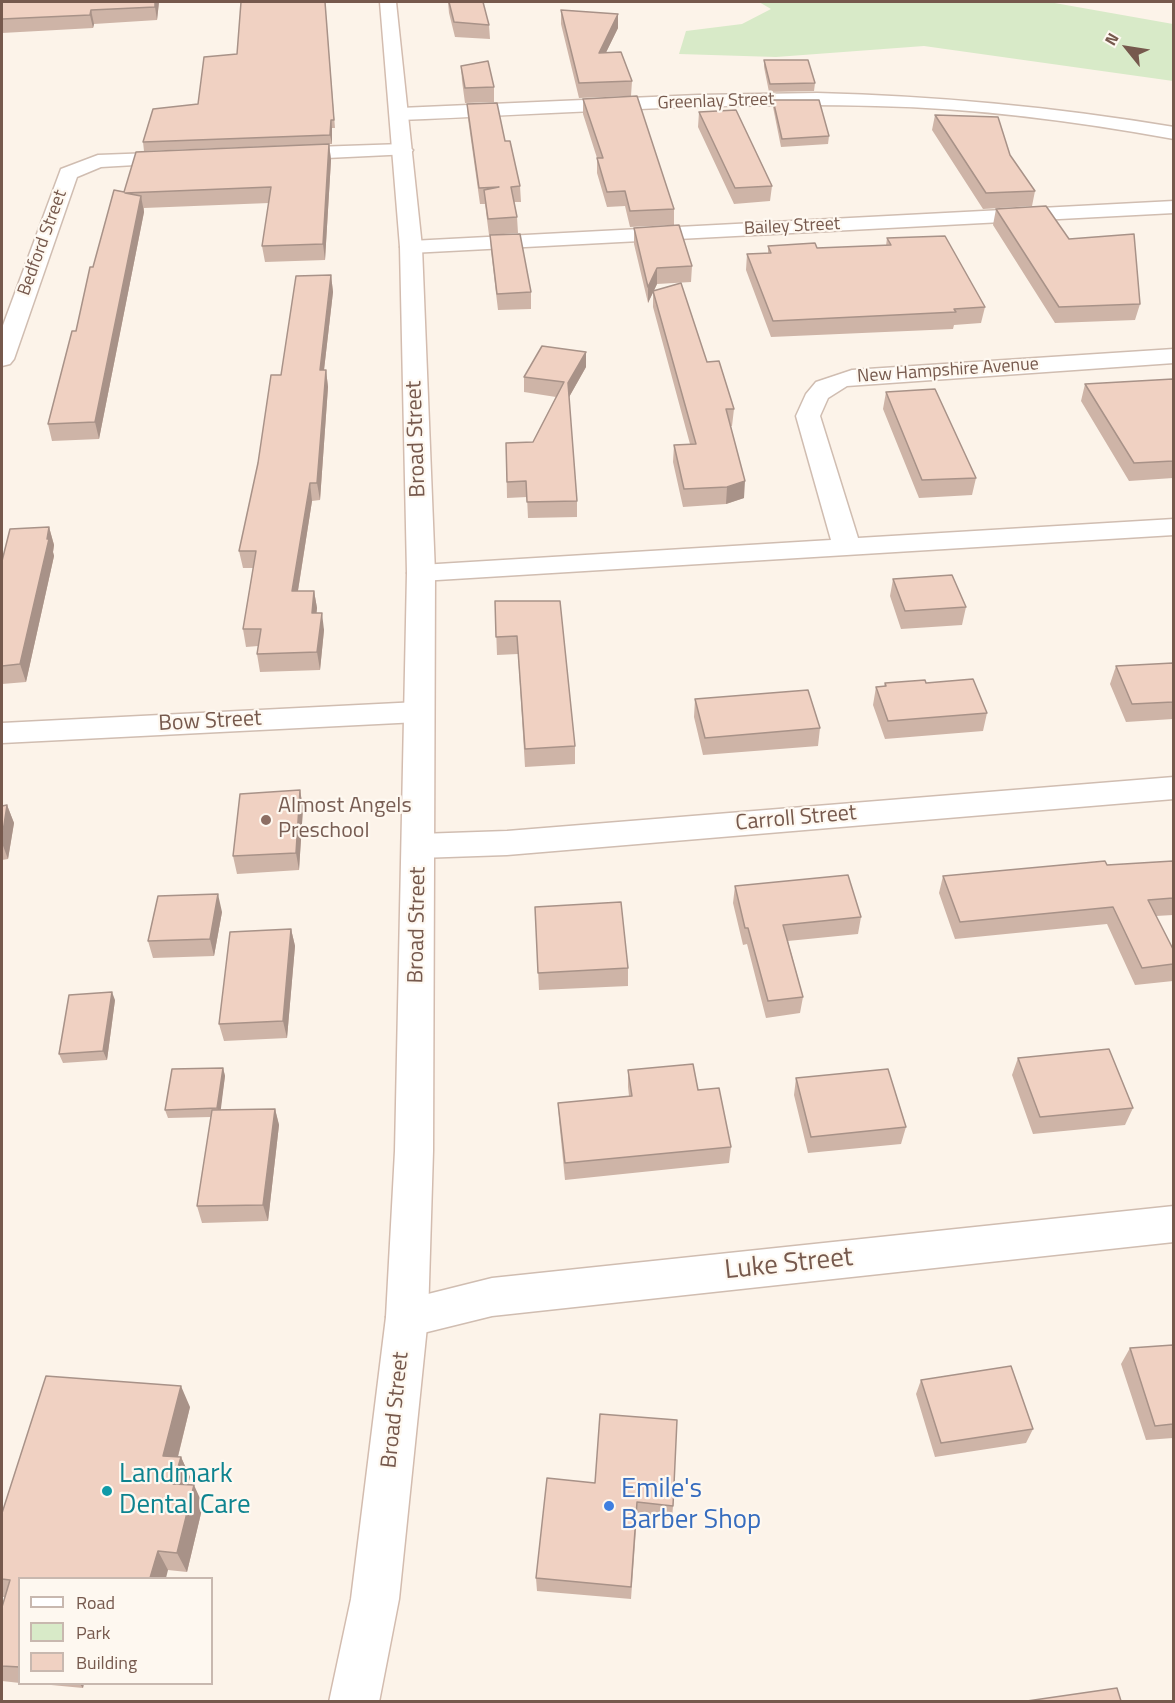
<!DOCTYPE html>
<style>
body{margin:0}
#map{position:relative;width:1175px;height:1703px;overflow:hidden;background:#fcf3e9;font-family:"Titillium Web",sans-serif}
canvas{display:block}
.frame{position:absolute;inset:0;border:3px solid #76594d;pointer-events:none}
.legend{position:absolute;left:18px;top:1577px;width:195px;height:108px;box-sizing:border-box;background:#fef8f0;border:2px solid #c8b8af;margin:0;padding:8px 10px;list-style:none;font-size:18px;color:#76594d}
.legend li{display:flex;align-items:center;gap:12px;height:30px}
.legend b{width:30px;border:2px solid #c8b8af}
.north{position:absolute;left:1097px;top:18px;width:60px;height:60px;-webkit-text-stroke:4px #fef8f0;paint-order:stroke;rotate:300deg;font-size:16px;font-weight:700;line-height:24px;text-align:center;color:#76594d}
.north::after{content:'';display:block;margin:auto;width:21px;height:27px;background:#76594d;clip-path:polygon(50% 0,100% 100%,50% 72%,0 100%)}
</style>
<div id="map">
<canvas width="1175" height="1703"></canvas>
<div class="frame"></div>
<ul class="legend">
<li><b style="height:8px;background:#fff"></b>Road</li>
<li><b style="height:16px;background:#d8eac8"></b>Park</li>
<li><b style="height:16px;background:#f0d1c2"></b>Building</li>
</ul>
<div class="north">N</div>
</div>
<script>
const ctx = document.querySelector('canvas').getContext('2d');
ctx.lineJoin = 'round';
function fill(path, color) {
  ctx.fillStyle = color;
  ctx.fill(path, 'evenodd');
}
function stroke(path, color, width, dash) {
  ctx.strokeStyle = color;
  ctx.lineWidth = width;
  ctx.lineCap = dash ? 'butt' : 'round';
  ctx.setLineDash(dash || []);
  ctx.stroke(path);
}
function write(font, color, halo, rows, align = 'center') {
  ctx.font = font + ' "Titillium Web",sans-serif';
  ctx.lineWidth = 4.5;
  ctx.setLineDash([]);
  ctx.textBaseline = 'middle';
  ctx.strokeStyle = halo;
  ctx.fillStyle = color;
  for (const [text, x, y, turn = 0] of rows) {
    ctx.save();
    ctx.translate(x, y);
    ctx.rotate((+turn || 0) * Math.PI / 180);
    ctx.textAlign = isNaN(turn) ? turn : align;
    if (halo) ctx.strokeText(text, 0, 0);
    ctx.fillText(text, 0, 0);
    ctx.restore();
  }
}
fill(new Path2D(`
 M759 2H1049L1173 24V81L924 46 776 57 679 54 686 31 742 24 771 9Z`), '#d8eac8');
const street = new Path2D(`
 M817 93C937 96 1055 107 1174 127V139C1075 121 976 108 876 106 717 101 559 114 400 120L391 114 400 108 698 95Z
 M403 144 413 150 410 154 285 160 275 154 285 148Z
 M180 152 187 154 190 158 187 162 101 167 77 177 14 359 10 364 2 366V328L61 169 98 155Z
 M1174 201V213L411 253 403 252 400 247 403 242 411 241Z
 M1174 349V363L847 386 828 398 820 416 858 538 1174 519V535L421 581 411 579 407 573 411 567 421 565 831 540 796 416 806 394 816 382 852 370Z
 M418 702 429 705 433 712 429 719 418 722 2 743V723Z
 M1174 777V799L507 855 419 858 407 854 403 846 407 838 419 834 507 831Z
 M1174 1206V1242L492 1316 407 1337 392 1331 386 1317 392 1303 492 1278Z`);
const secondary = new Path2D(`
 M380 2H396L422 247 435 573 433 1151 428 1317 399 1599 379 1702H329L351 1599 386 1317 395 1151 407 573 400 247Z`);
stroke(street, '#d0bdb1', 3);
stroke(secondary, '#d3bcaf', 3);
fill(street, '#fff');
fill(secondary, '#fff');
fill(new Path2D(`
 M2 2H159L157 20 94 24 93 28 2 33Z
 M325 2 335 128H332V144H329L331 160 325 260 265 262 262 246 269 203 144 208V212L99 439 52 441 48 424 76 331 93 267 124 192 301 145 144 151 143 142 198 104 237 54Z
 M448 2 489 25 490 39 455 37 449 13Z
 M561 10 618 14V28L606 52 632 81 631 96 579 98 561 24Z
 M764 60 815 83 814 91 769 92 764 67Z
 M461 66 494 87V102L465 103 462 81Z
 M583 99 674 209V225L630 227 625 206 607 207 597 173V158L583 114Z
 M773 100 829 136 828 144 781 147 773 107Z
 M467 104 505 141 520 186 521 202H514L517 217 518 233 489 235 485 204H480L468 119Z
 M699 112 772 186 770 201 734 204 698 127Z
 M935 115 1010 155 1035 191 1032 206 983 209 932 130Z
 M996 209 1069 239 1140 304 1135 320 1055 323 993 225Z
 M634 228 692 266 691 282 657 284 648 303 634 244Z
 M490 235 531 292V309L498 310 491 251Z
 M887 238 985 307 981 323 954 325 953 329 771 337 746 270 747 254 768 253V246L817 248 886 246Z
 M331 275 333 292 324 370H326L328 387 320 500 312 501 298 591H314L317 608 316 613 324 630 320 670 260 672 257 654 258 646 246 647 243 629 253 568H243L239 551 281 375Z
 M653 291 734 409 732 426H731L744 498 726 504 683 507 673 462 674 445 690 444 653 307Z
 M586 367 569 397 577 501V517L528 518 527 497 507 498 506 443 533 442 556 397 524 392V377Z
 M1173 379V478L1129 481 1081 401 1085 384Z
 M886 392 976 478 972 495 919 498 883 409Z
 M49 527 54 545 53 552 54 556 26 682 2 684V561Z
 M893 579 966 607 962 625 901 629 890 596Z
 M495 601H560L575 746V764L525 767 518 654 497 655Z
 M1173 663V719L1126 722 1110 684 1116 666Z
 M885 683H926L987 713 983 731 885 739 873 705 876 687 884 686Z
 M695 699 820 728 818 746 703 755 694 717Z
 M300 790 303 808 299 870 237 874 233 856Z
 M7 805 14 823 8 859 2 860V806Z
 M1173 861V915L1156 916 1173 949V981L1135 985 1107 924 955 939 939 893 943 876Z
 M735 886 861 917 858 934 788 941 803 997 800 1013 766 1018 747 944 743 945 733 903Z
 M535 907 628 968V986L539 990Z
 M222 912 214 956 153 958 148 941Z
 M291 929 295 946 287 1038 224 1041 219 1024Z
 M115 1000 107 1060 63 1063 59 1054Z
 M1018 1058 1133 1108 1125 1125 1033 1134 1012 1075Z
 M223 1068 225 1076 220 1110 275 1109 279 1125 268 1221 202 1223 197 1206 211 1117 168 1118 165 1110Z
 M628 1070 698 1090 731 1147 729 1163 565 1180 559 1120 558 1103 629 1096 628 1087Z
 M796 1078 906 1127 901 1144 808 1153 794 1095Z
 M1173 1345V1438L1146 1440 1121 1364 1130 1348Z
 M921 1380 1033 1429 1026 1443 935 1457 916 1394Z
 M190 1407 178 1457H181L190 1477 188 1485 203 1505 187 1572 168 1570 20 1578V1683L2 1681 5 1597H2V1513Z
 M595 1483 673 1506 672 1519 637 1516 631 1599 537 1591 536 1578Z
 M30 1683H84L83 1688Z`), '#ceb4a7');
fill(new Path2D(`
 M155 2H159L157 20 155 7Z
 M91 10 94 24 93 28 90 15Z
 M618 14V28L599 67V53Z
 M331 120 332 128V144L330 135Z
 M329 144 331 160 325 260 323 244Z
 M141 196 144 212 99 439 95 422Z
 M657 268V284L648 303V287Z
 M331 275 333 292 322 387 320 370Z
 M586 352V367L568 399V383Z
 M326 370 328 387 320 500 317 483Z
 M745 481 744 498 726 504 727 487Z
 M310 483 312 501 295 609 292 591Z
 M49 527 54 545 53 552 54 556 26 682 20 664Z
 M314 591 317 608 315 631 312 613Z
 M322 613 324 630 320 670 317 652Z
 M300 790 303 808 299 870 296 853Z
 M7 805 14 823 8 859 2 843V838Z
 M218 894 222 912 214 956 210 939Z
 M291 929 295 946 287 1038 283 1021Z
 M112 992 115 1000 107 1060 103 1051Z
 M223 1068 225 1076 220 1116 217 1108Z
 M275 1109 279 1125 268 1221 263 1205Z
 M181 1386 190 1407 173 1476 163 1456Z
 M181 1457 190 1477 183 1504 173 1484Z
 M194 1485 203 1505 187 1572 177 1553Z
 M158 1551 168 1570 166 1578H150Z
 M79 1683H84L83 1688Z`), '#a89288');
const building = new Path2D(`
 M2 2H155V7L91 10 90 15 2 19Z
 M241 2H325L334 120H331L330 135 143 142 153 109 198 104 204 57 237 54Z
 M449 2H483L489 25 454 22Z
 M561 10 618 14 599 53 621 52 632 81 579 83Z
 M764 60H808L815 83 770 84Z
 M488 61 494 87 465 88 461 66Z
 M637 96 674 209 630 211 625 191 607 192 597 158H603L583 99Z
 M773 100H819L829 136 782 139Z
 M497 103 505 141H510L520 186 511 187 517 217 488 219 484 190 499 187 479 188 467 104Z
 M736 110 772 186 735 188 699 112Z
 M935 115 998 117 1010 155 1035 191 986 193Z
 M329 144 323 244 262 246 271 187 125 193 141 196 95 422 48 424 72 331H76L90 267H93L114 190 124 192 136 152Z
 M1046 206 1069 239 1134 234 1140 304 1059 307 996 209Z
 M679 225 692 266 657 268 648 287 634 228Z
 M520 234 531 292 497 294 490 235Z
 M945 236 985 307 954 309 956 312 773 321 747 254 771 253 768 246 815 243 817 248 891 245 887 238Z
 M331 275 320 370H326L317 483H310L292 591H314L312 613H322L317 652 257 654 261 629H243L256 551H239L258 463 271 375H281L296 276Z
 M681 283 707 362 719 361 734 409H726L745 481 727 487 684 489 674 445 696 444 653 291Z
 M542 346 586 352 568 383 577 501 527 502 526 481 507 482 506 443 533 442 564 382 524 377Z
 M1173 379V461L1134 463 1085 384Z
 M935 389 976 478 922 480 886 392Z
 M49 527 47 539H49L20 664 2 666V561L10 529Z
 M952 575 966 607 905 611 893 579Z
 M495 601H560L575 746 525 749 517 636 496 637Z
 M1173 663V702L1132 704 1116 666Z
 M973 679 987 713 888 721 876 687 886 686 885 683 925 680 926 683Z
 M808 690 820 728 705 738 695 699Z
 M300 790 296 853 233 856 240 794Z
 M7 805 2 838V806Z
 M1105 861 1107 865 1173 861V898L1148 900 1173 949V964L1142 968 1113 907 960 922 943 876Z
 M848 875 861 917 783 925 803 997 768 1001 748 928H745L735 886Z
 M218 894 210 939 148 941 158 896Z
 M621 902 628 968 538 973 535 907Z
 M291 929 283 1021 219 1024 230 932Z
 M112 992 103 1051 59 1054 69 995Z
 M1109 1049 1133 1108 1040 1117 1018 1058Z
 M693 1064 698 1090 719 1088 731 1147 565 1163 558 1103 632 1096 628 1070Z
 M223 1068 217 1108 165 1110 172 1069Z
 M888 1069 906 1127 811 1137 796 1078Z
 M275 1109 263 1205 197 1206 212 1110Z
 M1173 1345V1424L1155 1426 1130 1348Z
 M1011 1366 1033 1429 941 1443 921 1380Z
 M46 1376 181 1386 163 1456 181 1457 173 1484 194 1485 177 1553 158 1551 150 1578H20V1667L2 1666V1607L10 1580 2 1579V1513Z
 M600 1414 677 1420 673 1506 637 1502 631 1587 536 1578 547 1478 595 1483Z
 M1117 1688 1121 1701H1027Z`);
fill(building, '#f0d1c2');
stroke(building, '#a89288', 1.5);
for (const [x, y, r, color] of [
 [266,820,6,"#8d6e63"],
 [107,1491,6,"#0f9aa8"],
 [609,1506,6,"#3f7fe0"]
]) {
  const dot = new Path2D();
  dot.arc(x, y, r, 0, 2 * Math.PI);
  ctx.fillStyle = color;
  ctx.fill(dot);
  stroke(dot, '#fef8f0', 2);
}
write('18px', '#76594d', '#fef8f0', [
 ["Greenlay Street",716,102,-2],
 ["Bailey Street",792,227,-3],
 ["Bedford Street",43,243,-70],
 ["New Hampshire Avenue",948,371,-4]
]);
write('22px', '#76594d', '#fef8f0', [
 ["Broad Street",417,439,-92],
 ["Bow Street",210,722,-3],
 ["Carroll Street",796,819,-5],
 ["Broad Street",418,925,-89],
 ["Broad Street",396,1410,-84]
]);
write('22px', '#785e54', '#fef8f0', [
 ["Almost Angels",278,807],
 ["Preschool",278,832]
], 'left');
write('27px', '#76594d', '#fef8f0', [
 ["Luke Street",789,1265,-6]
]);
write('27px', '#0d838f', '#fef8f0', [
 ["Landmark",119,1475],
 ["Dental Care",119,1506]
], 'left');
write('27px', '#366cbe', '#fef8f0', [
 ["Emile's",621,1490],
 ["Barber Shop",621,1521]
], 'left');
</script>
